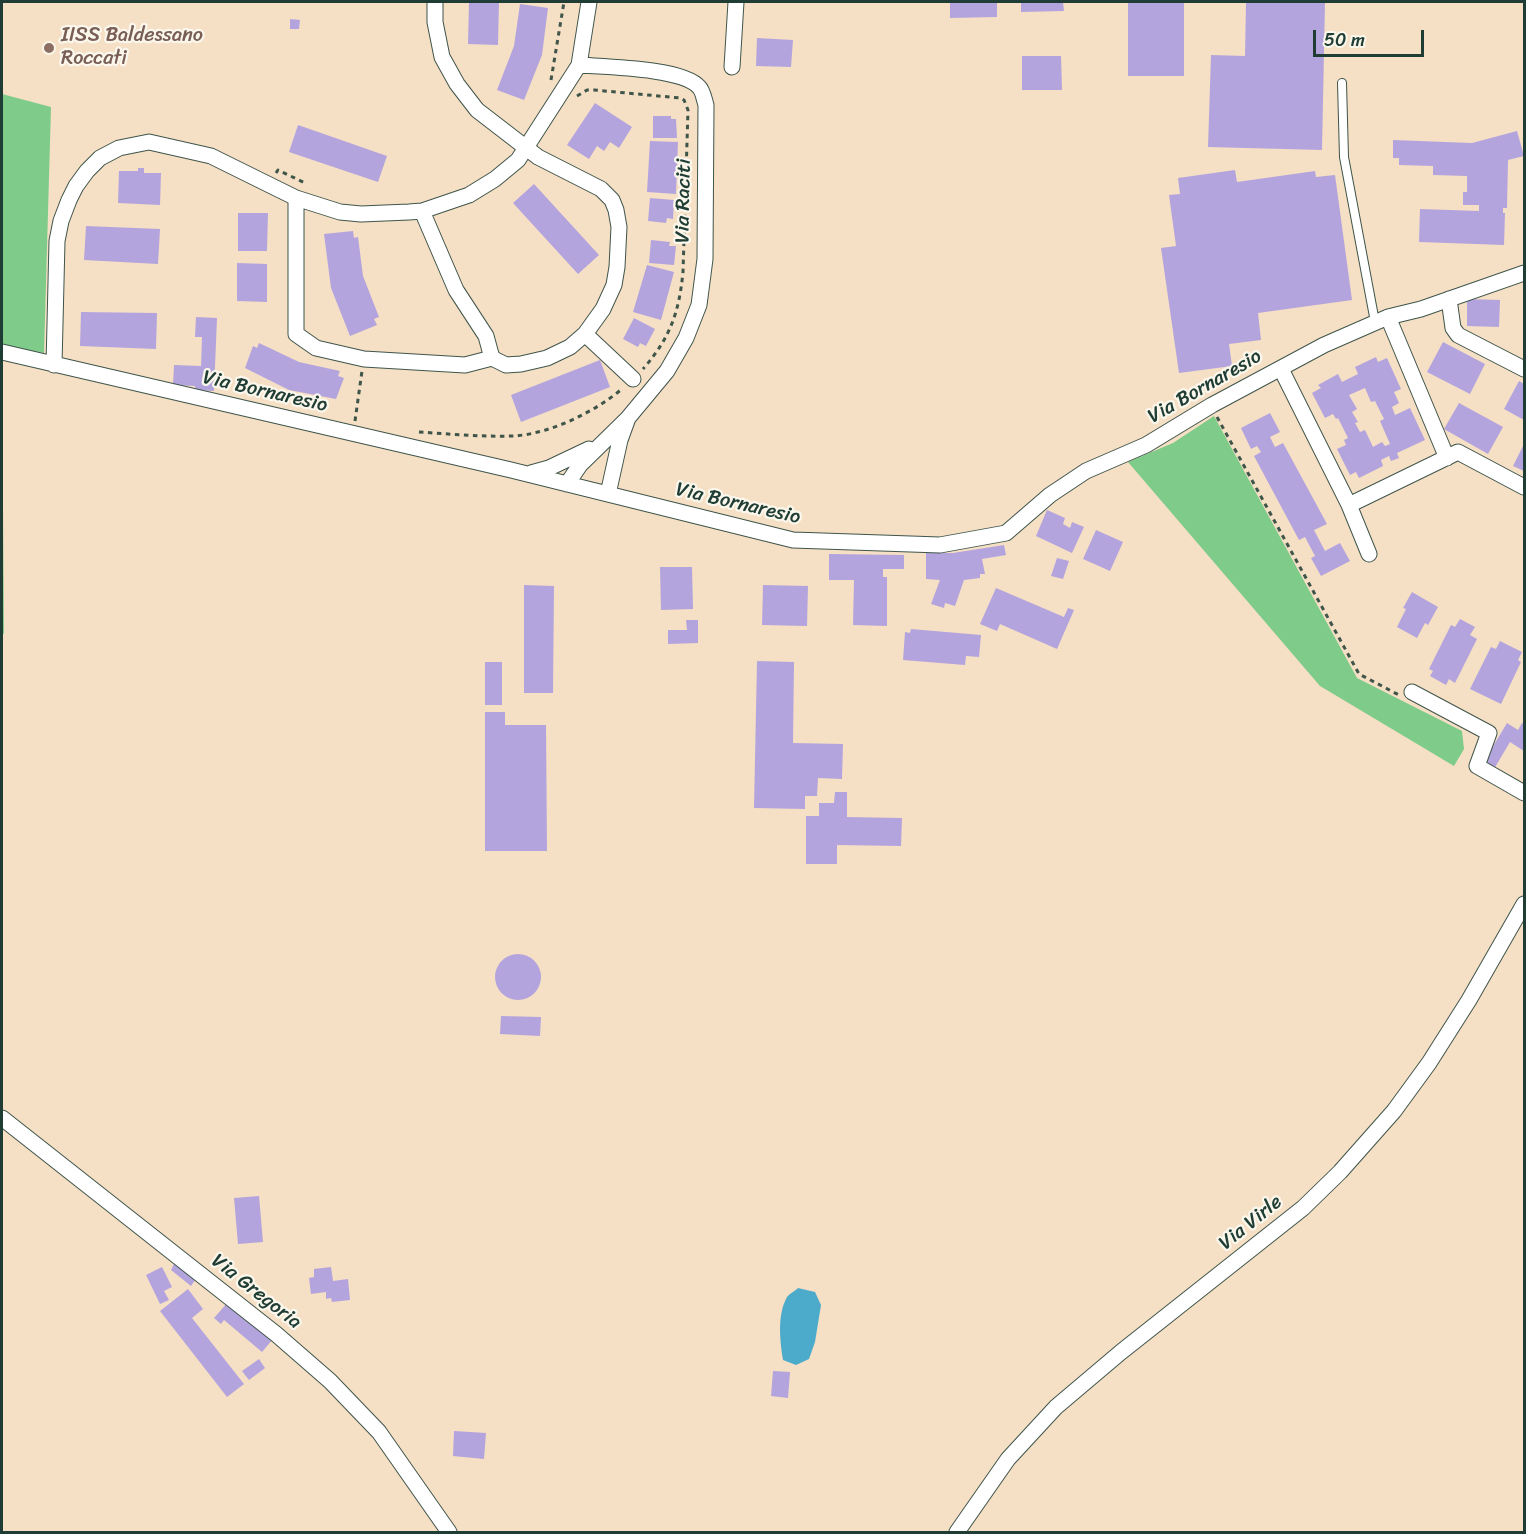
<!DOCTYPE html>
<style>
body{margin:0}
#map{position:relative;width:1526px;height:1534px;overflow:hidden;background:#f5dfc5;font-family:Sriracha,sans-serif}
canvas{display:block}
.frame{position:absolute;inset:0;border:3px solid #1f3d34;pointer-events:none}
.scale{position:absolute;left:1313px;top:30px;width:111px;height:27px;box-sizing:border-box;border:3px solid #1f3d34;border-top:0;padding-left:8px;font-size:18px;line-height:21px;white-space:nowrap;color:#1f3d34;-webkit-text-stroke:4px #fbf7ec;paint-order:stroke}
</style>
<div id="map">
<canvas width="1526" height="1534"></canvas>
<div class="frame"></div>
<div class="scale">50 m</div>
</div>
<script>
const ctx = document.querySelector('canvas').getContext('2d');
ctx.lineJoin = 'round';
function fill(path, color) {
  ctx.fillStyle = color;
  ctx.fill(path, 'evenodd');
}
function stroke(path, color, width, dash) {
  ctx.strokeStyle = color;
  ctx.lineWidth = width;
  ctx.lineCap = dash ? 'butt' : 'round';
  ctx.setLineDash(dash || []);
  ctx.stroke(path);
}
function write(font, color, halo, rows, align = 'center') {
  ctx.font = font + ' Sriracha,sans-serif';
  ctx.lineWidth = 4.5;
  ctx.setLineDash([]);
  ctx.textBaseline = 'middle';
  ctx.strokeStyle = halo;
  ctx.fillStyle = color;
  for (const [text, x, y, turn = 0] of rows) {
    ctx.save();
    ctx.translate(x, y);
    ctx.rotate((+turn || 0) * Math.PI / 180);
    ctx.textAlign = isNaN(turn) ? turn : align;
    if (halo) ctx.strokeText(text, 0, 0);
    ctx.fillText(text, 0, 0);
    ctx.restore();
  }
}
fill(new Path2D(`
 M2 94 51 107 44 353 2 345Z
 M2 386 4 634 2 633Z
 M1214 416 1357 678 1462 731 1464 749 1454 766 1320 686 1128 462 1173 443Z`), '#7ecb8a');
fill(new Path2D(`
 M798 1288 815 1292 821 1305 815 1342 809 1359 796 1365 783 1360C780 1340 777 1315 787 1297 789 1294 795 1291 798 1288Z`), '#4cabcb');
fill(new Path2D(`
 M469 2H499L498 45 468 44Z
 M950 2H997V17L950 18Z
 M1021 2H1063L1064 11 1021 12Z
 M1128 2H1184V76H1128Z
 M1246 2H1325L1322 150 1208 147 1211 55 1245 56Z
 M520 4 548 8 542 55 524 100 497 90 514 46Z
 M290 19 300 20 299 29H290Z
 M757 38 793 40 791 67 756 66Z
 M1022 56H1061L1062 90H1022Z
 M595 103 632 127 619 148 610 142 604 151 597 146 589 159 567 145Z
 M653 116H671V119H676L677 138H653Z
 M298 125 387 156 378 182 289 152Z
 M1517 131 1524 156 1508 160 1507 208H1503V213H1505L1504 245 1419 242 1420 209 1479 211V205H1463V192H1467V176L1433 175V166L1399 165V158H1393V140L1472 143Z
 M650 141 678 142 676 194 647 192Z
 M138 168H144V173H161L160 205 118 203 119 171H138Z
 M1235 170 1237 182 1315 171 1316 177 1335 175 1352 300 1258 313 1261 340 1229 344 1232 366 1179 373 1161 248 1176 246 1169 195 1180 194 1178 178Z
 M534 184 599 255 578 274 513 203Z
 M650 198 674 200 673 219 667 218 666 223 648 221Z
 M238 213H268L267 251H238Z
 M86 226 160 229 158 264 84 260Z
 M353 231 354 238 358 237 363 276 379 317 374 319 377 325 350 336 331 288 324 234Z
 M651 240 670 242 669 246H676L674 265 649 263Z
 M237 263 267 264V302L237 301Z
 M647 265 674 272 661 320 633 312Z
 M1467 299 1500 300 1499 327 1467 326Z
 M81 312 157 313 156 349 80 346Z
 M196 317 217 318 214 391 195 390V386L173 385 174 365 201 366 202 337H195Z
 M634 318 655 329 646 346 640 343 638 347 623 339Z
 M1443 342 1485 364 1470 394 1427 372Z
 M259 343 299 362 340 371 338 376 344 378 336 399 289 390 245 368 253 346 257 348Z
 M1376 357 1378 362 1387 358 1401 389 1394 392 1399 403 1392 407 1395 415 1410 408 1425 440 1397 453 1399 458 1391 461 1389 456 1381 460 1383 466 1359 478 1356 472 1350 475 1337 449 1346 445 1344 440 1348 438 1338 418 1336 419 1333 414 1325 418 1312 393 1321 388 1318 385 1338 374 1342 382 1358 374 1355 367ZM1365 388 1371 402 1375 401 1384 419 1380 421 1390 444 1385 446 1382 442 1373 447 1365 430 1360 432 1355 423 1358 422 1352 412 1357 409 1349 395Z
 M600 360 610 387 521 422 511 395Z
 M1519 381 1524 384V420L1504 409Z
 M1459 403 1503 427 1488 454 1444 429Z
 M1270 413 1280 432 1270 437 1275 447 1283 443 1327 524 1314 530 1325 551 1340 543 1350 561 1321 576 1311 558 1315 556 1305 537 1299 540 1254 456 1261 452 1257 446 1251 449 1241 428Z
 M1524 444V471L1513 466Z
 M1047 510 1065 518 1063 524 1070 528 1072 522 1084 527 1072 553 1036 536Z
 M1096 530 1123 542 1110 571 1083 559Z
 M1004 545 1006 555 982 559 985 574H980V578L964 580 955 606 945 603 944 608 931 604 940 580 926 579V553H953Z
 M829 554 904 555V569H883V577H887V626L853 625 854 580H829Z
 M1057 558 1069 561 1063 579 1051 576Z
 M660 567H692L693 609 661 610Z
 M524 585 554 586 553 693H524Z
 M763 585 808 586 807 626 762 625Z
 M996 588 1064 617 1068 608 1074 610 1057 649 1000 624 997 631 980 624Z
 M1412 592 1438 607 1428 625 1425 623 1417 638 1397 627 1406 609 1403 608Z
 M1460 619 1475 627 1470 635 1477 639 1455 683 1449 679 1446 685 1430 676 1433 671 1429 669 1451 625 1455 627Z
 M686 620H698V643L668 644V630H687Z
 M911 629 981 635 979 657 966 656 965 665 903 660 905 632 910 633Z
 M1500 641 1522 652 1518 660 1521 662 1501 704 1470 689 1491 647 1496 649Z
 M757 661 794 662 793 743 843 744 842 779 818 778 817 796H805V809L754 808Z
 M485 662H502V705H485Z
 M485 712H505V725H546L547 851H485Z
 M1507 723 1518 730 1522 723 1524 724V751L1510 742 1494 769 1483 763Z
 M835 792H847V817L902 818 901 846 837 845V864H806V816H819V803H834Z
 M495 977a23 23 0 1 1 46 0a23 23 0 1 1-46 0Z
 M501 1016 541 1017 540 1036 500 1034Z
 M259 1196 263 1242 238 1244 234 1198Z
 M175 1262 196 1279 191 1286 171 1270Z
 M162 1267 172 1287 164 1291 169 1300 160 1304 146 1275Z
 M331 1267 333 1281 348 1279 350 1300 332 1302 331 1298 326 1299V1292L311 1294 309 1278 314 1277V1269Z
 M188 1289 203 1309 192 1318 244 1384 227 1397 160 1311Z
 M228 1302 273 1339 262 1352 224 1320 221 1324 214 1318Z
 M259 1359 265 1368 249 1380 242 1371Z
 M773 1371 790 1372 788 1398 771 1396Z
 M454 1431 486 1433 484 1459 453 1456Z`), '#b4a4dd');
const service = new Path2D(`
 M1342 83 1344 157 1375 322`);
const minor = new Path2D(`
 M579 65C606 67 683 68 699 87 703 91 704 99 706 105L705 259 699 305 686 338 667 371 628 418
 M732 67 736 2
 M296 198V334L316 348 364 359 465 365 492 358 506 365 521 364 547 358 570 347 585 334 603 309 614 285 617 267 619 227 616 210 612 200 601 189 538 157 477 110 457 84 442 57 435 22V2
 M422 211 456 290 486 336 492 358
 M1449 299 1453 328 1458 335 1524 369
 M1388 317 1447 458
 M585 334 633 379
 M2 352 511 470 793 540 940 545 1006 533 1050 495 1086 471 1146 445 1212 405 1324 345 1388 317 1421 309 1524 273
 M54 365 57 241 61 221 69 200 76 186 87 171 100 158 119 148 149 142 211 156 296 198 340 212 361 214 409 212 422 211 469 195 495 179 518 160 579 65 589 2
 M1281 369 1349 505 1458 452 1524 487
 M531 473 549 468 589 449
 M567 484 580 465 628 418 620 440 608 494
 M1349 505 1369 554
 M1412 692 1489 733 1477 766 1524 793
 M2 1118 276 1334 330 1381 379 1432 449 1532
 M957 1532 1008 1459 1056 1407 1121 1352 1303 1208 1340 1172 1394 1111 1429 1063 1469 1000 1524 904`);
stroke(service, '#3f554a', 10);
stroke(minor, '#3f554a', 17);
stroke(new Path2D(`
 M551 80 564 2
 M577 96 587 90H594L680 98 684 100 688 110 683 272C679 313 670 338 643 369
 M276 173 278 170 307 184
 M1217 417 1359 674 1399 695
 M355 421 362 371
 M419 432C450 434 482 437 513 436 550 434 595 412 623 388`), '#3f554a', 3, [4.5, 4.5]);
stroke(service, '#fff', 8);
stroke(minor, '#fff', 15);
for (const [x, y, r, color] of [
 [49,48,6,"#8d6e63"]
]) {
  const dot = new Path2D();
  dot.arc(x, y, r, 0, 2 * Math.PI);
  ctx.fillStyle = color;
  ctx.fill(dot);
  stroke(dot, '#fbf7ec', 2);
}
write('20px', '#785e54', '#fbf7ec', [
 ["IISS Baldessano",61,36],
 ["Roccati",61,59]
], 'left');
write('20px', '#1f3d34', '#fbf7ec', [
 ["Via Raciti",684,201,-89],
 ["Via Bornaresio",1205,387,-30],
 ["Via Bornaresio",265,392,13],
 ["Via Bornaresio",738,504,13],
 ["Via Virle",1251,1223,-39],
 ["Via Gregoria",256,1292,38]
]);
</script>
